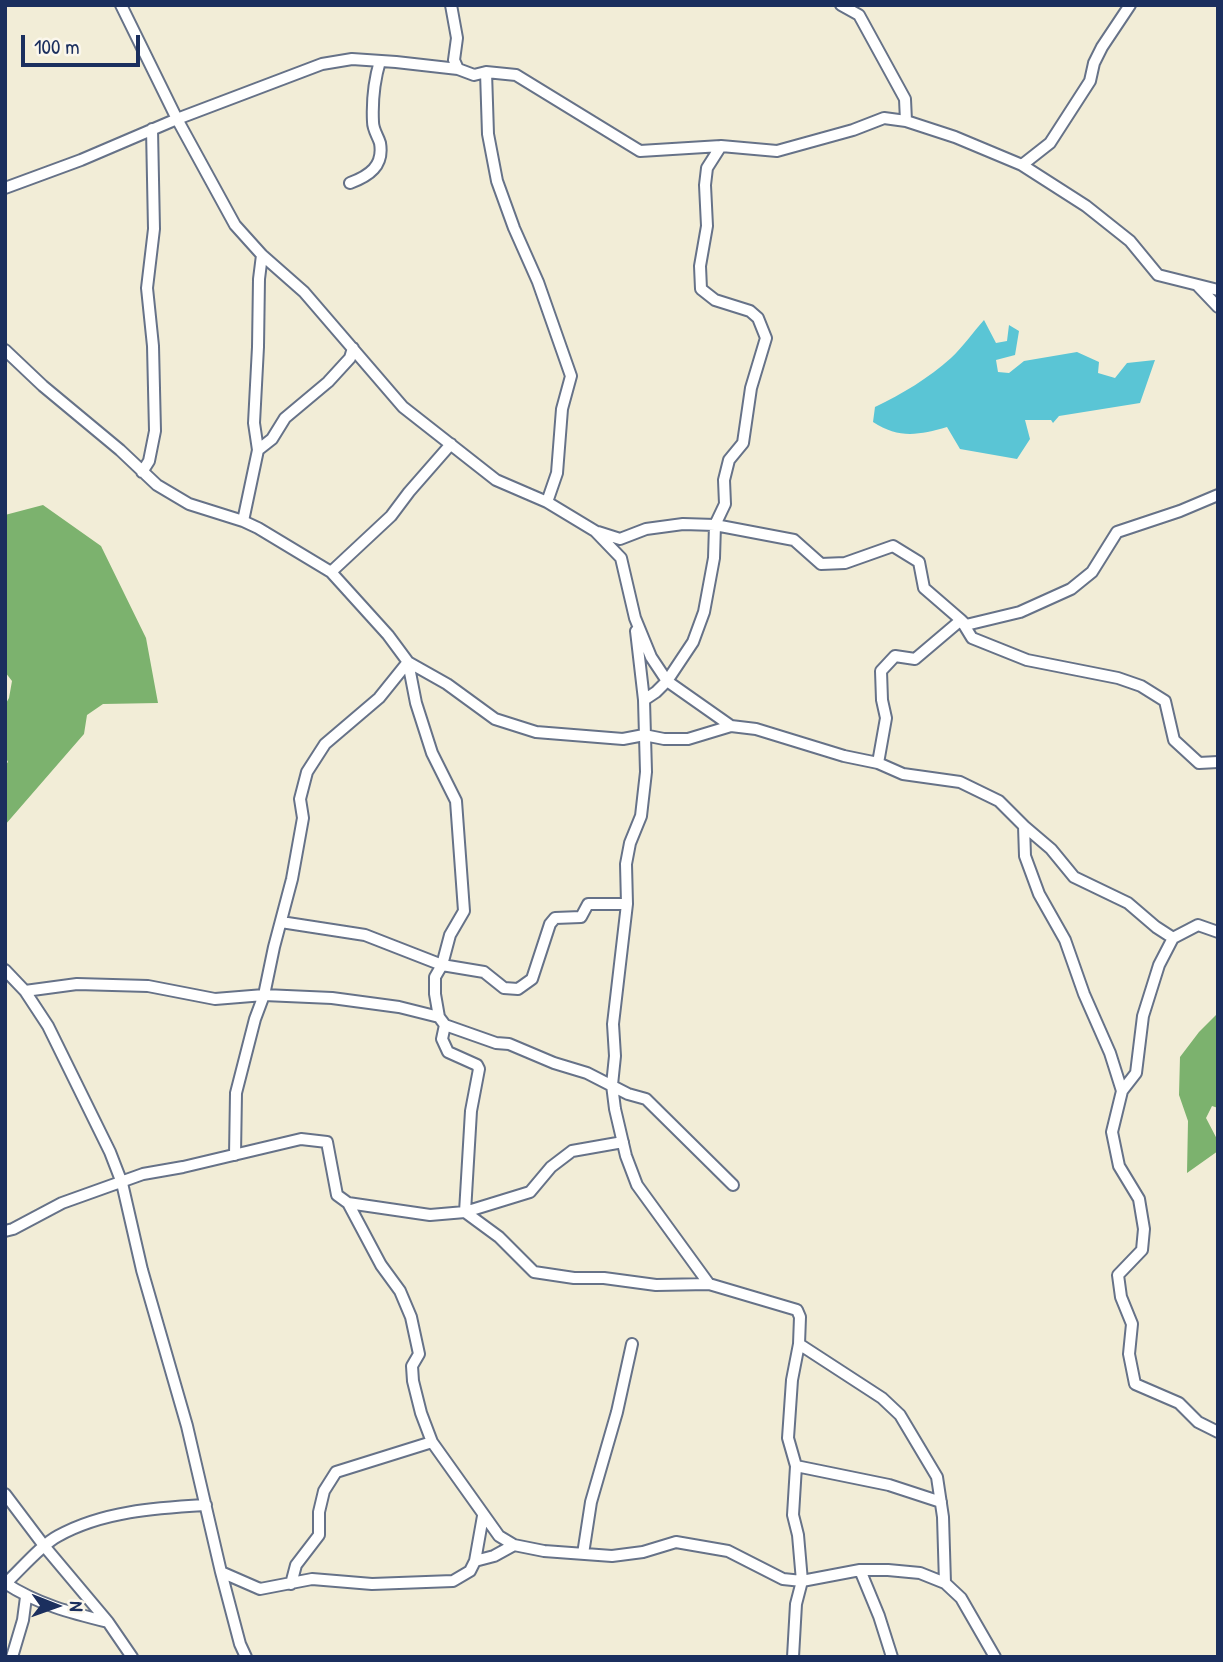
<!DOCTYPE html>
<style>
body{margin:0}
#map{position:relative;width:1223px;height:1662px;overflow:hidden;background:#f2edd7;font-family:"Patrick Hand",sans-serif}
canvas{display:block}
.frame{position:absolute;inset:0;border:7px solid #1b2f5e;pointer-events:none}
.north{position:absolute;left:21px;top:1571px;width:70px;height:70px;-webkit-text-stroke:5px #fbf7ec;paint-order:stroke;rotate:91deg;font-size:19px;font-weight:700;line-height:28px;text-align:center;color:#1b2f5e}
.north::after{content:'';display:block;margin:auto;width:24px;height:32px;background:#1b2f5e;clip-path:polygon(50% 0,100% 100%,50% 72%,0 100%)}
.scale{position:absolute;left:21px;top:35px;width:119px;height:32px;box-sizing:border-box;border:4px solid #1b2f5e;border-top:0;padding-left:9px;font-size:21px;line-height:24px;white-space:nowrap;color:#1b2f5e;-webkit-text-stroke:5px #fbf7ec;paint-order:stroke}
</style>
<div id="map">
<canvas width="1223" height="1662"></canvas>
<div class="frame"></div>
<div class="north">N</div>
<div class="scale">100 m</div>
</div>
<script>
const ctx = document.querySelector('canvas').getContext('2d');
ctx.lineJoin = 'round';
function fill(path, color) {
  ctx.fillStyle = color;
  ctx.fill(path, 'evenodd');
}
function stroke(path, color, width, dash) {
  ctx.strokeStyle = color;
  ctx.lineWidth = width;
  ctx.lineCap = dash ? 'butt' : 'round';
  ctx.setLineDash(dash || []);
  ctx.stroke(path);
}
fill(new Path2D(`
 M43 505 101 546 146 638 158 703 103 704 87 715 84 734 5 825V765L8 762 5 756V705L9 698 12 681 5 672V515Z
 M1218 1013V1108L1212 1106 1206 1118 1218 1141V1151L1187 1173 1188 1121 1179 1095 1180 1057 1199 1032Z`), '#7cb26e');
fill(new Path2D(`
 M984 320 996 343 1007 341 1009 325 1019 331 1015 355 996 360 998 372 1009 373 1024 361 1077 352 1099 362 1098 373 1115 378 1127 363 1155 360 1140 403 1059 416 1053 423 1051 420H1025L1030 439 1017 459 960 449 947 427C919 435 899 439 873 422L875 407C902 394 929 378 951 358 963 347 973 332 984 320Z`), '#5ac5d5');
const minor = new Path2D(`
 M121 5 177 119 235 225 262 255 304 292 403 407 496 480 547 502 595 531 621 558 635 618 651 657 667 681 731 726 756 729 844 756 878 763 903 774 960 782 999 801 1024 826 1025 856 1039 894 1065 940 1084 994 1110 1053 1122 1091 1112 1132 1119 1166 1139 1199 1144 1229 1142 1250 1118 1275 1121 1297 1132 1324 1129 1354 1135 1384 1179 1403 1198 1422 1218 1432
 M451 5 457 38 454 60 458 69
 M841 5 859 15 905 99 906 121
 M486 72 488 134 497 181 514 228 538 282 571 376 562 409 557 473 547 502
 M1022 165 1050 143 1090 81 1094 63 1102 47 1130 5
 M350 183C369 176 384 166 380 143 378 136 373 130 373 122 372 101 374 81 380 61
 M5 188 81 160 177 119 322 64 352 59 396 62 458 69 474 75 486 72 516 75 640 151 721 146 777 151 853 130 884 118 906 121 955 137 1022 165 1086 206 1130 241 1158 275 1218 290
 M1198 286 1218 307
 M5 350 43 386 120 450 157 485 189 504 243 521 258 528 331 572 388 635 408 662 447 684 495 719 536 732 623 739 644 735 664 739H688L731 726
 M258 450 272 439 285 418 328 382 350 358 353 348
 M142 472 149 461 155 431 153 346 147 288 154 229 152 129
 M243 521 258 450 254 423 258 347 259 279 262 255
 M598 532 620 539 646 529 683 524 715 525 794 540 821 564 845 563 893 546 919 562 924 588 961 620 972 638 1027 660 1118 678 1141 686 1165 701 1174 740 1199 763 1218 762
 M331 572 391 516 409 492 451 444
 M636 631 644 700 646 772 641 816 630 843 626 864 627 904 613 1024 615 1056 612 1085 615 1109 626 1156 637 1185 709 1284 797 1310 800 1317 799 1344 882 1398 900 1415 937 1477 943 1517 945 1583
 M408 662 416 703 432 753 456 801 464 911 450 935 442 965 435 977V994L439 1017
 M644 700 656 692 667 681 693 642 704 612 714 558 715 525 725 504 724 480 729 460 743 443 751 388 766 338 758 318 750 311 715 300 701 289 700 266 707 226 705 185 707 168 721 146
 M878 763 886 718 882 700 881 671 895 656 915 659 961 620 966 625 1020 612 1071 589 1092 572 1117 532 1180 511 1218 495
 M1024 826 1051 849 1074 877 1128 903 1156 927 1173 938 1198 925 1218 932
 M281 922 365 935 442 965 484 972 504 988 518 989 532 979 550 924 555 918 581 917 588 904H627
 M5 970 25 991 48 1026 110 1152 122 1183 142 1270 187 1426 221 1572 240 1644 246 1657
 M25 991 77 984 148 986 215 999 264 995 332 998 399 1007 439 1017 445 1025 496 1043 509 1044 554 1063 587 1073 628 1094 646 1099 733 1185
 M445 1025 442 1039 448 1052 477 1065 479 1069 471 1111 465 1212 530 1192 551 1167 572 1151 623 1142
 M1122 1091 1136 1073 1143 1016 1159 965 1173 938
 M235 1155 236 1093 255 1019 264 995 274 947 292 879 303 818 300 799 307 772 325 744 379 698 408 662
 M348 1203 381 1265 400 1291 411 1317 419 1354 412 1366 413 1381 421 1413 432 1442 499 1536 514 1545
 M5 1231 13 1229 62 1203 143 1174 183 1167 301 1139 327 1142 337 1195 348 1203 430 1215 465 1212 499 1237 534 1272 574 1278H604L656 1285 709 1284
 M796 1466 889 1485 941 1502
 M5 1494 45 1547 108 1622
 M583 1554 591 1502 617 1412 632 1344
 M475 1561 483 1516
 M860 1570 879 1616 892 1657
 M221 1572 260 1589 312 1579 372 1584 453 1581 470 1571 475 1561 494 1556 514 1545 544 1551 612 1556 643 1552 676 1542 728 1551 783 1579 802 1581 860 1570H888L920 1573 945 1583 961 1598 995 1657
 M5 1583C37 1604 71 1613 108 1622L132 1657
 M6 1583C21 1569 41 1545 58 1536 103 1511 156 1508 206 1505
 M291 1584 296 1565 319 1535V1512L324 1491 336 1472 432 1442
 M12 1657 23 1620 26 1597
 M793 1657 796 1604 802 1581 798 1535 793 1515 796 1466 788 1438 792 1380 799 1344`);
stroke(minor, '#667288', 14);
stroke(minor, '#fff', 10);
</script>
